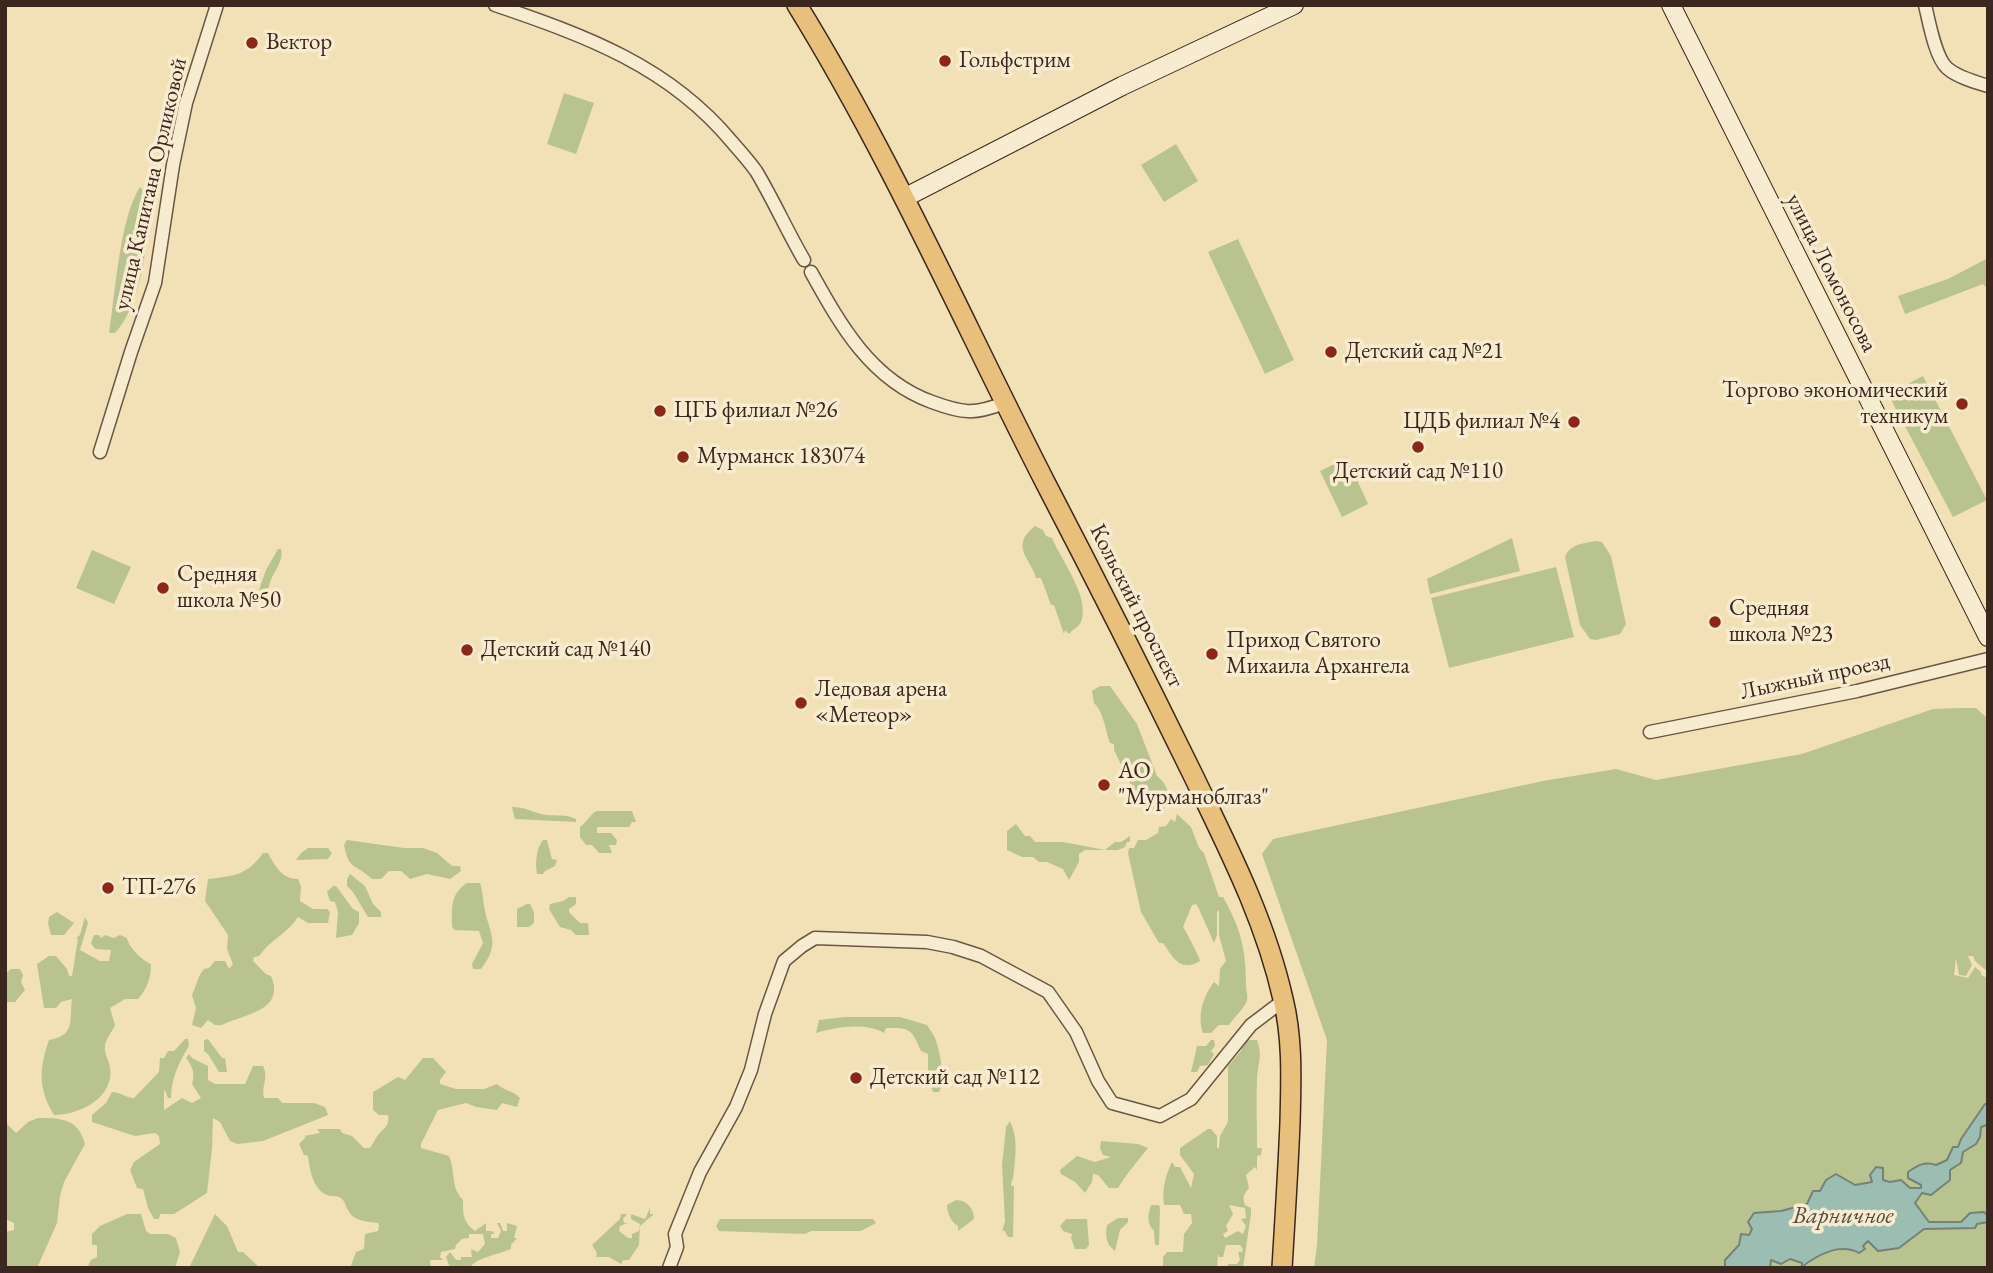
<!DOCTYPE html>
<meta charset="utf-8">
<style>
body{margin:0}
#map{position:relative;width:1993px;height:1273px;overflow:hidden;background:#f2e1b6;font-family:"EB Garamond",serif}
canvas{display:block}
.frame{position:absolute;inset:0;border:7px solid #3c271e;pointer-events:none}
</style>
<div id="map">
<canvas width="1993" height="1273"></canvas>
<div class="frame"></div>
</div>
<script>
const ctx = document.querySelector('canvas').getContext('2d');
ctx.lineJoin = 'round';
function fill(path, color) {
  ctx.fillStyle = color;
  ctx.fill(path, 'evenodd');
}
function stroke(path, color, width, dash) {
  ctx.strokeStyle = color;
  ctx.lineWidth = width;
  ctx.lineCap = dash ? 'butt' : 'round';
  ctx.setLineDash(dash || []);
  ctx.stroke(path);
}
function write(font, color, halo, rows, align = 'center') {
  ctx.font = font + ' "EB Garamond",serif';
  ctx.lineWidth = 7;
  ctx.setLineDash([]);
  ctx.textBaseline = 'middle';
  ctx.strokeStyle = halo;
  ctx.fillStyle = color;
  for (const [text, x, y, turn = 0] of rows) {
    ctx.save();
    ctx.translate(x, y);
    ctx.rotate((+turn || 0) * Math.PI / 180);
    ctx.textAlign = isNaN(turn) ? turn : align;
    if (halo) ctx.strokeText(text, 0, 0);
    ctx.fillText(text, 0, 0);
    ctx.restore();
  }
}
fill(new Path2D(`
 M564 93 594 103 576 154 547 144Z
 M1176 144 1198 181 1164 202 1141 165Z
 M140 187 153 201C146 241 143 303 115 333H109C115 294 120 217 140 187Z
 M1238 239 1294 360 1265 374 1208 252Z
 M1988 258V289L1983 284 1905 314 1898 296 1948 279Z
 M1923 376 1987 500 1953 517 1888 394Z
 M1347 458 1368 504 1342 517 1320 471Z
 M1035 526 1043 530 1046 536 1052 538C1061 560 1091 598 1081 622 1078 628 1073 629 1069 634L1065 630 1064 634 1054 605H1051L1041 578H1036C1031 559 1009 546 1035 526Z
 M1512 538 1520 571 1430 594 1427 579Z
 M1595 541 1602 542 1611 556 1626 624 1620 634 1596 640 1590 639 1580 625 1565 557C1570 544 1582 544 1595 541Z
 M278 549H281C284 561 274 571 270 582 268 590 267 598 263 605L259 590 266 570Z
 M92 550 131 567 114 604 76 588Z
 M1556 567 1574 637 1449 668 1431 598Z
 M1100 686H1110L1137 724 1157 776C1170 787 1171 797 1163 811H1146L1145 814 1114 750V744L1110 743C1105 730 1104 712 1094 703L1092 691Z
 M1959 708H1976L1988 719V972L1975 961 1973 956H1968L1972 965 1966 976 1959 975 1956 958 1954 975 1968 978 1975 967 1981 972V975L1988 978V1104L1985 1105 1961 1139 1958 1147 1950 1154 1947 1160 1936 1165C1925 1161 1918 1165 1908 1172L1921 1185V1188H1910L1883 1180 1882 1168H1876L1870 1175 1872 1182 1855 1185 1836 1174 1820 1191H1813L1807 1204 1781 1211 1754 1213 1748 1222 1752 1229 1725 1260V1268H1314L1317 1245 1327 1040 1262 854 1273 839 1543 781 1616 769 1656 780 1802 754 1933 709Z
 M512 807C526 807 529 811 541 814 553 817 564 813 576 819V822L515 819Z
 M596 811H632L636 822H632L629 827H597V833H611L617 840 616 845H609L612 853H599L592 845H586L580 837V827C587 822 589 816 596 811Z
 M1177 814 1191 827 1199 848 1204 853 1219 897H1223C1241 929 1246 949 1246 986 1246 992 1249 997 1246 1003 1242 1010 1234 1018 1229 1025H1219L1211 1033H1203C1197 1015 1203 997 1214 982L1219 986 1220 969 1226 961 1219 935V910L1217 912V935L1214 943 1199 909 1196 904 1192 905 1183 927C1186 931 1200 958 1200 961 1180 973 1173 957 1163 943H1159L1141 912 1128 853 1129 848H1134L1138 840H1146L1158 833 1159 827 1166 826 1171 819 1175 822Z
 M1016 824 1025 836H1030L1035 842H1063L1105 850 1115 842H1121L1130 836V842H1127L1125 847 1118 850H1085L1079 854V862L1069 880 1063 869 1047 862H1039L1033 857H1022L1007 850V831Z
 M347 840 404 848H423L437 853 452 866H460L461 871 450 879 427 874 410 879 401 871H389L381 879H372C355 863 349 871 344 845Z
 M543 840H547L552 859 557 860 555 866 545 871 543 874H537C535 863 536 849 543 840Z
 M308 848H328L332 853 328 859 296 860 301 853Z
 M263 853H268C275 866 282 879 298 879L301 886 300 901 313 909H327L330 912 328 923H308L298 917C287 934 270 940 259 956L254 957 253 961 266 974 271 976C286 1011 244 1014 222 1025H215L208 1020 201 1028 192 1025 196 1008 192 995C197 985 197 977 204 969L209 968 215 961H225L229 969 233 964 227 949 228 935 205 901 208 879C234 876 248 875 263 853Z
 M350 874 365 886 373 904 381 912V917H368L353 892 347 886V879Z
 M467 883H480C483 892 483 902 485 911 491 937 500 944 481 969H473L472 964 483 943 479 931 455 930 452 927C452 908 450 894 467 883Z
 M333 886H336L353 909 359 912V923L352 935 336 938 338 912 335 902 330 901 327 892Z
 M569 897H576V904L569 909V912L580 923H588L589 935H576L571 930 560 927 549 909 550 904 563 901Z
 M527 904H530L534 912V923L529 927H517V909Z
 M57 912 74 923 64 935H51L48 923 49 917Z
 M85 917 88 923 80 950 100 961H109L111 950 95 949 91 943 94 935H99L101 938 105 935 114 938 120 935 127 938C129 948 142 960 151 964 151 978 147 989 138 999H125L110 1008 115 1025C112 1032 107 1037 105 1045 104 1054 108 1058 110 1067 115 1098 79 1115 54 1115 38 1089 39 1068 49 1040 76 1035 69 1021 72 999L61 1002 56 1008H44L37 964 49 956H56L67 969 69 976H72L78 939 76 938 80 935Z
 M11 969H20L23 975 21 982 25 990 15 1002H5V974Z
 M845 1017H900L927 1025C930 1030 935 1036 936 1041 940 1052 946 1083 939 1092H933L928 1077V1054L921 1051C911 1028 910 1028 886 1028L884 1033C866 1022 835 1027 816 1033L819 1020Z
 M185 1039H188L189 1046C179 1062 171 1079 171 1098H168L165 1090 164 1092V1110L182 1098 192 1103 201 1098 192 1084C195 1074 193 1067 186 1058L189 1054 192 1058 208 1066V1080L215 1084H245L253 1066H263C269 1078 261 1086 264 1098H278L282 1103H314L325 1107 328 1115 263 1141 238 1144 230 1141 220 1122 213 1118 212 1148 207 1193 174 1214H160L159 1219H154L148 1208 143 1189 137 1188 130 1170 134 1162 160 1144 159 1136 155 1133 135 1136 92 1122V1115L106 1103 112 1092C121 1092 125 1098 134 1098L159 1072 160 1058H164L168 1051H174Z
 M208 1039 222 1058H225L227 1072H219L208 1054 204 1051V1040Z
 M1211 1040H1214L1215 1046 1211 1051 1214 1054 1208 1065 1200 1066 1197 1072H1191L1197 1046H1206Z
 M1245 1040H1257C1263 1057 1258 1062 1257 1079 1256 1102 1257 1125 1257 1148H1262L1261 1155 1257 1156V1170L1255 1167 1246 1175 1249 1188C1244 1194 1242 1197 1245 1205L1251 1208V1214L1243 1268H1227L1228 1264H1237L1240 1260 1238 1252H1242L1243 1249 1240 1245H1226L1223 1257H1219L1218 1254 1217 1268H1163V1257L1167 1252H1183L1184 1234 1192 1223 1191 1214H1184L1180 1205H1164C1162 1190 1165 1176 1172 1162L1175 1167H1180L1191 1188 1194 1174 1180 1155V1148L1208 1129H1211L1217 1136V1148H1219L1220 1136 1228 1122V1066L1241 1051ZM1229 1205 1245 1208 1246 1218 1241 1219 1246 1226 1243 1234 1238 1231 1225 1238 1223 1234 1228 1231 1226 1226 1233 1214Z
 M423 1058H433L446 1072 440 1080V1084L456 1089H484L497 1084C504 1091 513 1090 520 1098L517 1107 502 1103 497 1110 476 1107 466 1103 438 1110 421 1144V1148L449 1156C456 1172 450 1187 463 1200 463 1215 463 1222 475 1231L486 1223V1231H492L495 1234H491V1238H498L501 1231 497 1223H500L503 1231H507V1223L517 1226 514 1238H517L511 1245V1249C498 1255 476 1257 470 1268H450L446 1257 450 1252 456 1260H461V1257H472L471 1249 478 1252 485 1244 483 1234H469V1238L462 1239 456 1245 455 1249 441 1252 440 1257 443 1260H430L431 1268H350L356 1252 364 1249 365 1234 378 1231 379 1226 378 1223C367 1222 353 1221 348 1210 347 1209 344 1201 343 1200 338 1194 333 1198 327 1195 313 1189 310 1171 308 1156L304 1155 299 1144 306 1137 304 1136 320 1133 317 1129H340L342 1133 352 1136 364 1148H370C372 1145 374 1142 376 1138 382 1128 390 1128 388 1115H379L373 1110V1092L398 1077 405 1080Z
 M38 1118C63 1118 78 1119 85 1144L64 1182 60 1196 57 1223 37 1268H5V1232L14 1230V1223L5 1219V1122L16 1133 28 1122Z
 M1010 1121C1019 1140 1015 1159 1013 1180L1012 1179 1011 1186H1014L1013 1237H1008L1004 1230 1002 1232 1005 1221 1002 1165 1006 1127Z
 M1988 1123V1216L1984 1212 1971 1213 1961 1222H1929L1915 1203 1922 1193 1932 1195 1950 1180V1170L1959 1165 1963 1152 1980 1137 1981 1126 1987 1125Z
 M1101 1141 1138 1144 1148 1148C1137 1162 1127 1173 1118 1188H1109L1098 1175 1093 1174 1092 1182 1085 1193 1075 1182 1061 1174 1060 1170 1077 1156 1095 1162 1111 1157 1103 1155 1100 1148Z
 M956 1200C967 1200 974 1209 974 1219L958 1231V1226C951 1222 947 1213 947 1205Z
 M1151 1205H1159L1160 1208 1159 1245H1155L1154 1231C1146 1223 1148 1215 1151 1205Z
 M650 1208V1214H654L640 1226 639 1245 629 1260H623L621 1264 609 1257H596L597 1253 592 1245 620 1219 621 1214H627L623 1219 624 1223H628L620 1226 619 1231 628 1238H632V1234L639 1231 640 1224 631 1219V1214L645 1219Z
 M127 1214H141L146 1231 150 1234H168L176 1238 180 1252 175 1268H87L91 1260 97 1257V1245H92V1234L100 1226Z
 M215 1214 227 1226 238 1252H243L260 1268H189Z
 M1118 1218H1128V1222L1120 1230 1115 1251C1106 1244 1105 1237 1107 1225Z
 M720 1219H873L876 1223 861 1231H811L805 1234 719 1231 716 1226Z
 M1066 1219H1087L1089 1245 1086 1249H1075L1071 1238 1072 1234 1063 1231 1060 1226Z
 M1988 1222V1268H1770L1771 1260 1790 1259 1802 1263 1803 1267 1822 1254 1863 1246 1868 1241 1878 1251 1899 1248 1924 1229 1975 1228 1977 1224Z`), '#b8c390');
const water = new Path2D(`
 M1985 1104H1988L1987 1125 1981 1127 1980 1137 1976 1144 1963 1152 1961 1163 1950 1170V1180L1931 1195 1922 1193 1915 1203 1929 1222H1961L1970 1213 1984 1212 1988 1216V1222L1977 1224 1975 1228 1924 1229 1899 1248 1878 1251 1868 1241 1863 1246 1865 1249 1859 1253C1841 1243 1818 1254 1802 1267V1263L1790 1259 1781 1264 1771 1260 1770 1268H1725V1260L1739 1245 1741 1234 1749 1235 1752 1229 1748 1222 1754 1213 1781 1211 1807 1204 1813 1191H1820L1826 1180 1836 1174 1855 1185 1872 1182 1870 1175 1876 1167 1883 1168V1180L1890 1182 1901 1180 1910 1188H1921V1185L1908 1178V1172C1918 1165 1925 1161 1936 1165L1947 1160 1953 1147H1958L1961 1139Z`);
fill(water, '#9cbdb2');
stroke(water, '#768177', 2);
const street = new Path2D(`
 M495 5C586 36 669 66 732 142 740 151 749 161 756 171 773 199 787 231 804 260
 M1925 5C1929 21 1935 57 1947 68 1957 77 1975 82 1988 86
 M811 272C841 326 871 380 932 402 962 413 974 415 1004 403
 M100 452 131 352 155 283 173 165 186 103 217 5
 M1650 732 1857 691 1988 659
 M669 1268 677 1247 675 1234 700 1172 736 1107 751 1070 765 1014 784 961 802 946 815 938 927 942 953 947 981 956 1048 992 1076 1032 1098 1081 1112 1103 1160 1116 1191 1099 1251 1025 1284 1000`);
const secondary = new Path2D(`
 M1671 5 1988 637
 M904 198 1122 86 1294 5`);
const primary = new Path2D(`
 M797 5C892 159 964 324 1046 484 1096 580 1145 677 1193 775 1228 848 1265 919 1283 999 1293 1039 1291 1081 1290 1123 1288 1171 1285 1219 1282 1268`);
stroke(street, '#6a5644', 15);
stroke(secondary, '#3c271e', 20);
stroke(primary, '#3c271e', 22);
stroke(street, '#f7ecd0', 12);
stroke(secondary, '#f7ecd0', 18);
stroke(primary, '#e9c07b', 19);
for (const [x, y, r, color] of [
 [252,43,7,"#8f2418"],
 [945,61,7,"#8f2418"],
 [1331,352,7,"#8f2418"],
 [1962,404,7,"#8f2418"],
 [660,411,7,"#8f2418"],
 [1574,422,7,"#8f2418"],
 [1418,447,7,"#8f2418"],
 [683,457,7,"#8f2418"],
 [163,588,7,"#8f2418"],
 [1715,622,7,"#8f2418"],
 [467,650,7,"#8f2418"],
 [1212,654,7,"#8f2418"],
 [801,703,7,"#8f2418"],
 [1104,785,7,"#8f2418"],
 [108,888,7,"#8f2418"],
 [856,1078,7,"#8f2418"]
]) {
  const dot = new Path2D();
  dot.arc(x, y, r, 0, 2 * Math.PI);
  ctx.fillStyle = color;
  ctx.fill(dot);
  stroke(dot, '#f7ecd0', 2.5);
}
write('23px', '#3c271e', '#f7ecd0', [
 ["Вектор",266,43],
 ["Гольфстрим",959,61],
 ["Детский сад №21",1345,352],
 ["Торгово экономический",1948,391,"right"],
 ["техникум",1948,417,"right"],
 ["ЦГБ филиал №26",674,411],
 ["ЦДБ филиал №4",1560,422,"right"],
 ["Мурманск 183074",697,457],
 ["Детский сад №110",1418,472,"center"],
 ["Средняя",177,575],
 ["школа №50",177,601],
 ["Средняя",1729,609],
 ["школа №23",1729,635],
 ["Приход Святого",1226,641],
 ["Михаила Архангела",1226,667],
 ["Детский сад №140",481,650],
 ["Ледовая арена",815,690],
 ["«Метеор»",815,716],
 ["AO",1118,772],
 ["\"Мурманоблгаз\"",1118,798],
 ["ТП-276",122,888],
 ["Детский сад №112",870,1078]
], 'left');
write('23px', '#3c271e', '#f7ecd0', [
 ["улица Капитана Орликовой",151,184,-77],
 ["улица Ломоносова",1831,273,63],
 ["Кольский проспект",1136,606,63],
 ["Лыжный проезд",1815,677,-12]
]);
write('italic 24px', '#544c43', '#f7ecd0', [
 ["Варничное",1843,1216]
]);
</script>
